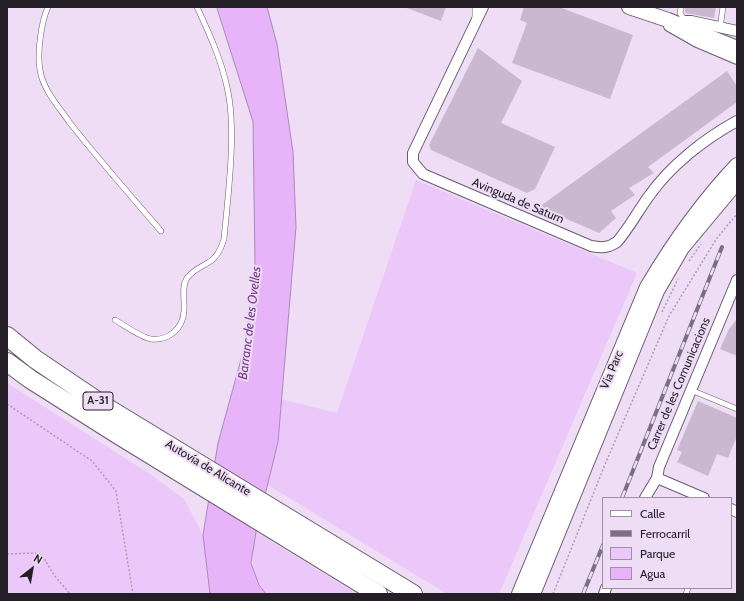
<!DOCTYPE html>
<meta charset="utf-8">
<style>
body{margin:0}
#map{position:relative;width:744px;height:601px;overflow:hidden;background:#eeddf5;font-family:Cabin,sans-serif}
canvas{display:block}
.frame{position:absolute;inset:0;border:8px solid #241e27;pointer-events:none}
.legend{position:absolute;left:602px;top:497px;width:130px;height:92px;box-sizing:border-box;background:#eeddf5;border:1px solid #9d91a3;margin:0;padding:5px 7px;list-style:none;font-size:12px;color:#241e27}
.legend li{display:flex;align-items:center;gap:8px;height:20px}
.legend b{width:20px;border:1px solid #9d91a3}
.north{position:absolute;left:12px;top:549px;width:40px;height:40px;-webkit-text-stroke:3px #eeddf5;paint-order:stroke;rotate:31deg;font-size:11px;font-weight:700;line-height:16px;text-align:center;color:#241e27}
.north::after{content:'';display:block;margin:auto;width:14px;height:18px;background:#241e27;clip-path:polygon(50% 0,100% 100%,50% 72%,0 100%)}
</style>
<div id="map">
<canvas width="744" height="601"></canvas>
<div class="frame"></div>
<ul class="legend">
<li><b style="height:5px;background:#fff"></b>Calle</li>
<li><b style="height:5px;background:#7a707f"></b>Ferrocarril</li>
<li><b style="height:11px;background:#ecc7fa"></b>Parque</li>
<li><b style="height:11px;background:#e7b4f9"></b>Agua</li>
</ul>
<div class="north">N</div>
</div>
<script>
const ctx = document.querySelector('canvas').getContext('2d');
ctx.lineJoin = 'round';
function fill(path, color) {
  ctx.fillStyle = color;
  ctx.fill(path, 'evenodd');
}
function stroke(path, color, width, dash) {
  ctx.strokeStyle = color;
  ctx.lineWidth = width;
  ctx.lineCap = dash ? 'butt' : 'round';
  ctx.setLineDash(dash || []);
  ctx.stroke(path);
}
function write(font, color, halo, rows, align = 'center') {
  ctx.font = font + ' Cabin,sans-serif';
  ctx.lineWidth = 4;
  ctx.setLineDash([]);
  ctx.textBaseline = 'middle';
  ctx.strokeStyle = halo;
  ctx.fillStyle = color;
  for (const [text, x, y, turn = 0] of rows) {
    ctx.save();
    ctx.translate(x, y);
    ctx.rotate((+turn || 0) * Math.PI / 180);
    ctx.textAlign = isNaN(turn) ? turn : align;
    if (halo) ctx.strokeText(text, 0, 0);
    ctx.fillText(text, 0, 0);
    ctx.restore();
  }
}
fill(new Path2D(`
 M416 180 637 273 499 594H447L268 485 278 442 281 399 337 413Z
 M7 383 150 474 184 499 203 535 210 594H7Z
 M256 532 357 594H266C249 571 252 559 256 532Z`), '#ecc7fa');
const water = new Path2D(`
 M217 7H267L277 44 293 152 296 227 278 442 256 532 251 563 259 585 266 594H210L203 535 218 443 245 345 255 265 253 122Z`);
fill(water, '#e7b4f9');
stroke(water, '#ac87ba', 1);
fill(new Path2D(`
 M404 7H446L441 21Z
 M524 7H559L633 35 610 99 512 63 527 23 520 20Z
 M685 7H716L714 18 685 13Z
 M478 48 522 81 501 123 555 147 535 189 527 193 431 150 429 145Z
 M727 71 737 86V102L648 167 654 173 629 188 635 195 611 211 616 218 599 233 539 207Z
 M737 319V356L720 349 729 329Z
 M698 401 737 418V436L728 458 717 454 708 476 677 462 682 452 677 450Z`), '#c9b8d0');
const lane = new Path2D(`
 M48 7C41 22 37 54 40 70 43 90 59 107 70 123 99 160 130 195 161 231
 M475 7V20
 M681 7 680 13 685 21
 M720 28 723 7
 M115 320C124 325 142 338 151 339 168 341 183 329 184 311 185 301 181 287 187 278 202 260 215 269 224 239 228 195 237 129 227 87 221 59 209 33 197 7
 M691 390 737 409
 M686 594 688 588`);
const street = new Path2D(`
 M483 7 413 153V162L423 174 591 246C602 248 608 248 617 242 629 228 638 211 649 196 670 166 704 139 737 121
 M669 26 697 42 737 59
 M683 26 685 21H691L737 31
 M657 478 704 498
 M645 498 657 478 659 467 737 280
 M731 509 737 512
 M604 594 606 588`);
const secondary = new Path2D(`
 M629 7 668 20 737 48
 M519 594 647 287C673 243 702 202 737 165
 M533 594 657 291 682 248 737 182`);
const highway = new Path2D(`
 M7 336 35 359 109 409 413 594
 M7 362 30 379 117 434 378 594`);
stroke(lane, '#6a5b70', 6);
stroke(street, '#6a5b70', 12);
stroke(secondary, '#6a5b70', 16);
stroke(highway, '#6a5b70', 20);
stroke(new Path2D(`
 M689 261 701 244
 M662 312 678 279
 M7 404 92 461 116 491 133 594
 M7 554 35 553 42 555 54 575 70 594
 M553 594 606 462 669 316 717 238 737 214`), '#ac9eb1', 1.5, [2, 2]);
stroke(lane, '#fff', 5);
stroke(street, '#fff', 10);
stroke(secondary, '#fff', 14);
stroke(highway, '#fff', 18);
const rail = new Path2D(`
 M622 498 722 247
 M583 594 603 545`);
stroke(rail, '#7a707f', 4);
stroke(rail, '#eeddf5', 2.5, [8]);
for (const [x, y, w] of [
 [98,401,30]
]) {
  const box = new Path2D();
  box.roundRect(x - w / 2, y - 9, w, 18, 3);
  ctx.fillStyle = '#eeddf5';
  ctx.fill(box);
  stroke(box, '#241e27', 1);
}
write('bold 11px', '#241e27', null, [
 ["A-31",98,401]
]);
write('12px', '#241e27', '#eeddf5', [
 ["Avinguda de Saturn",518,201,23],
 ["Via Parc",612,370,-67],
 ["Carrer de les Comunicacions",679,384,-67],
 ["Autovía de Alicante",208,468,31]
]);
write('italic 13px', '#753a89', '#eeddf5', [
 ["Barranc de les Ovelles",250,323,-83]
]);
</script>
